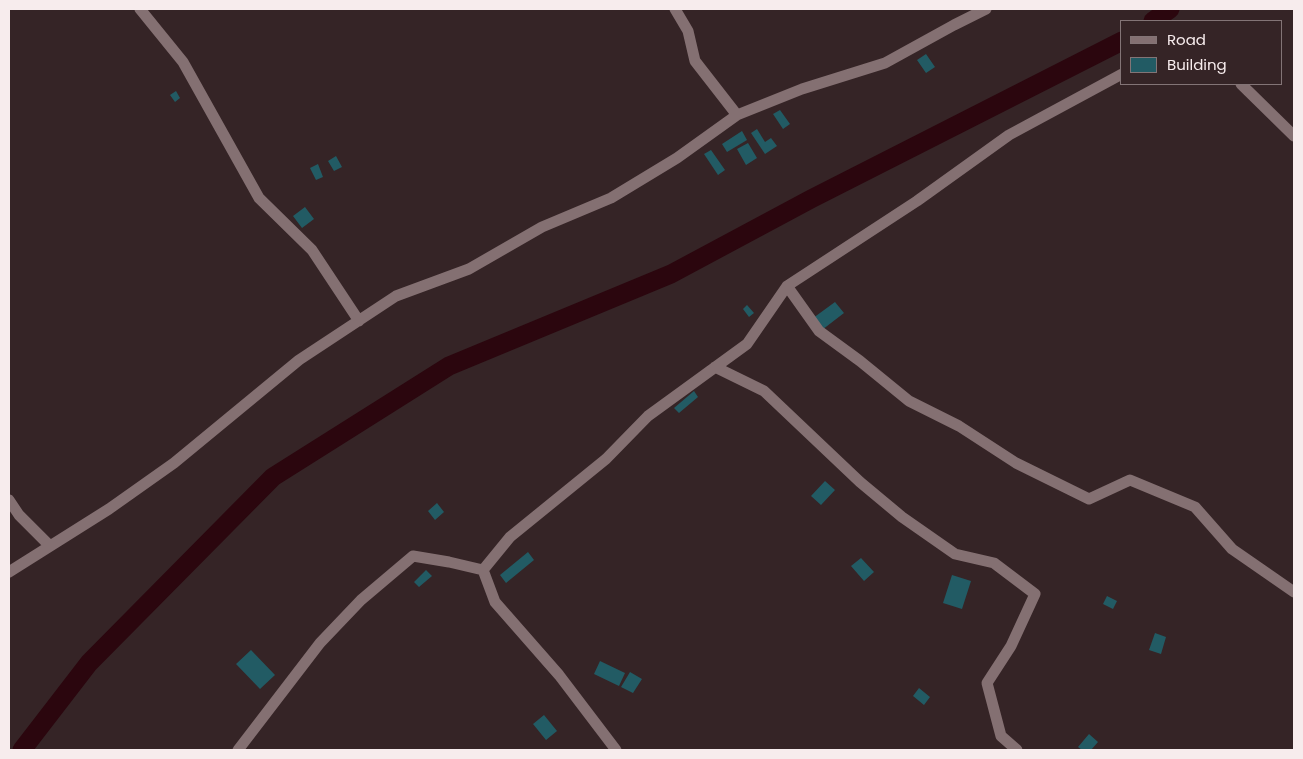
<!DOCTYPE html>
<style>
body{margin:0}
#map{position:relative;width:1303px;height:759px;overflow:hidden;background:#352426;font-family:Poppins,sans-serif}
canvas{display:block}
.frame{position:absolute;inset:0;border:10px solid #f7eced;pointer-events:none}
.legend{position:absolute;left:1120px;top:20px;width:162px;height:65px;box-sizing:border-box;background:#352426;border:1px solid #837476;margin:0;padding:6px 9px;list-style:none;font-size:15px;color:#f7eced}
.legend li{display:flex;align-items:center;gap:10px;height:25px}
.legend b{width:25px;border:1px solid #837476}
</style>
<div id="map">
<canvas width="1303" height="759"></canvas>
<div class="frame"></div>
<ul class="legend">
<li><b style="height:6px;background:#847072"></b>Road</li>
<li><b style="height:14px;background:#225b64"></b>Building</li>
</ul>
</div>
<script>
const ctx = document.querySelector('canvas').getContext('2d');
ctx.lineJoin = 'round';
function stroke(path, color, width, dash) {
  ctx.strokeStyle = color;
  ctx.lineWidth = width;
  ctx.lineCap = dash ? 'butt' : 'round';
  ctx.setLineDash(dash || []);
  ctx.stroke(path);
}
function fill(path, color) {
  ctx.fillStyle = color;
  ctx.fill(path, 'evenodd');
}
stroke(new Path2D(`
 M1153 21 1170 9
 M22 750 89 663 273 477 449 366 671 274 811 199 1122 41`), '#2b060e', 19);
fill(new Path2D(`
 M926 54 935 67 926 73 917 60Z
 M176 91 180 98 175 102 170 95Z
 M780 110 790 124 783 129 773 114Z
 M757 129 765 142 771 138 777 146 765 154 751 133Z
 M742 131 747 140 727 152 722 144Z
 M748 143 757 158 746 165 737 149Z
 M711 150 725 170 718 175 704 154Z
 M336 156 342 167 334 171 328 161Z
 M318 164 323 177 316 180 310 168Z
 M305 207 314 219 302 228 293 216Z
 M835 302 844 313 818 333 809 321Z
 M747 305 754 313 749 317 743 309Z
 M694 391 698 397 679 413 674 408Z
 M825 481 835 490 821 505 811 496Z
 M437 503 444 512 435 520 428 511Z
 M528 552 534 560 506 583 500 575Z
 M861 558 874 572 864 581 851 566Z
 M426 570 432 576 419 587 414 582Z
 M952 575 971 581 962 609 943 603Z
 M1107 596 1117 601 1113 609 1103 604Z
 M1155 633 1166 637 1161 654 1149 650Z
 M251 650 275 675 260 689 236 664Z
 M600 661 625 673 619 686 594 674Z
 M630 672 642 679 633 693 621 687Z
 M919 688 930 697 924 705 913 696Z
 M544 715 557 731 546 740 533 724Z
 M1089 734 1098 742 1091 750H1082L1078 747Z`), '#225b64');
stroke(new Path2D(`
 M140 9 183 62 259 198 312 250 359 321
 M675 9 688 31 695 61 737 115
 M1241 84 1294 136
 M787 286 819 331 860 361 909 401 959 426 1016 463 1089 499 1130 480 1195 507 1232 549 1294 592
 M715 367 764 391 860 482 902 517 955 554 994 563 1035 594 1011 646 987 683 1001 736 1017 750
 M9 500 19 515 49 545
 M9 572 109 509 174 463 299 360 396 296 469 269 542 227 611 198 677 158 737 115 802 89 885 63 954 25 986 9
 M238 750 320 643 361 600 413 556 449 562 483 570
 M616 750 559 675 495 602 483 570 510 537 606 459 648 416 747 344 787 286 917 201 1009 135 1122 74`), '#847072', 11);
</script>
